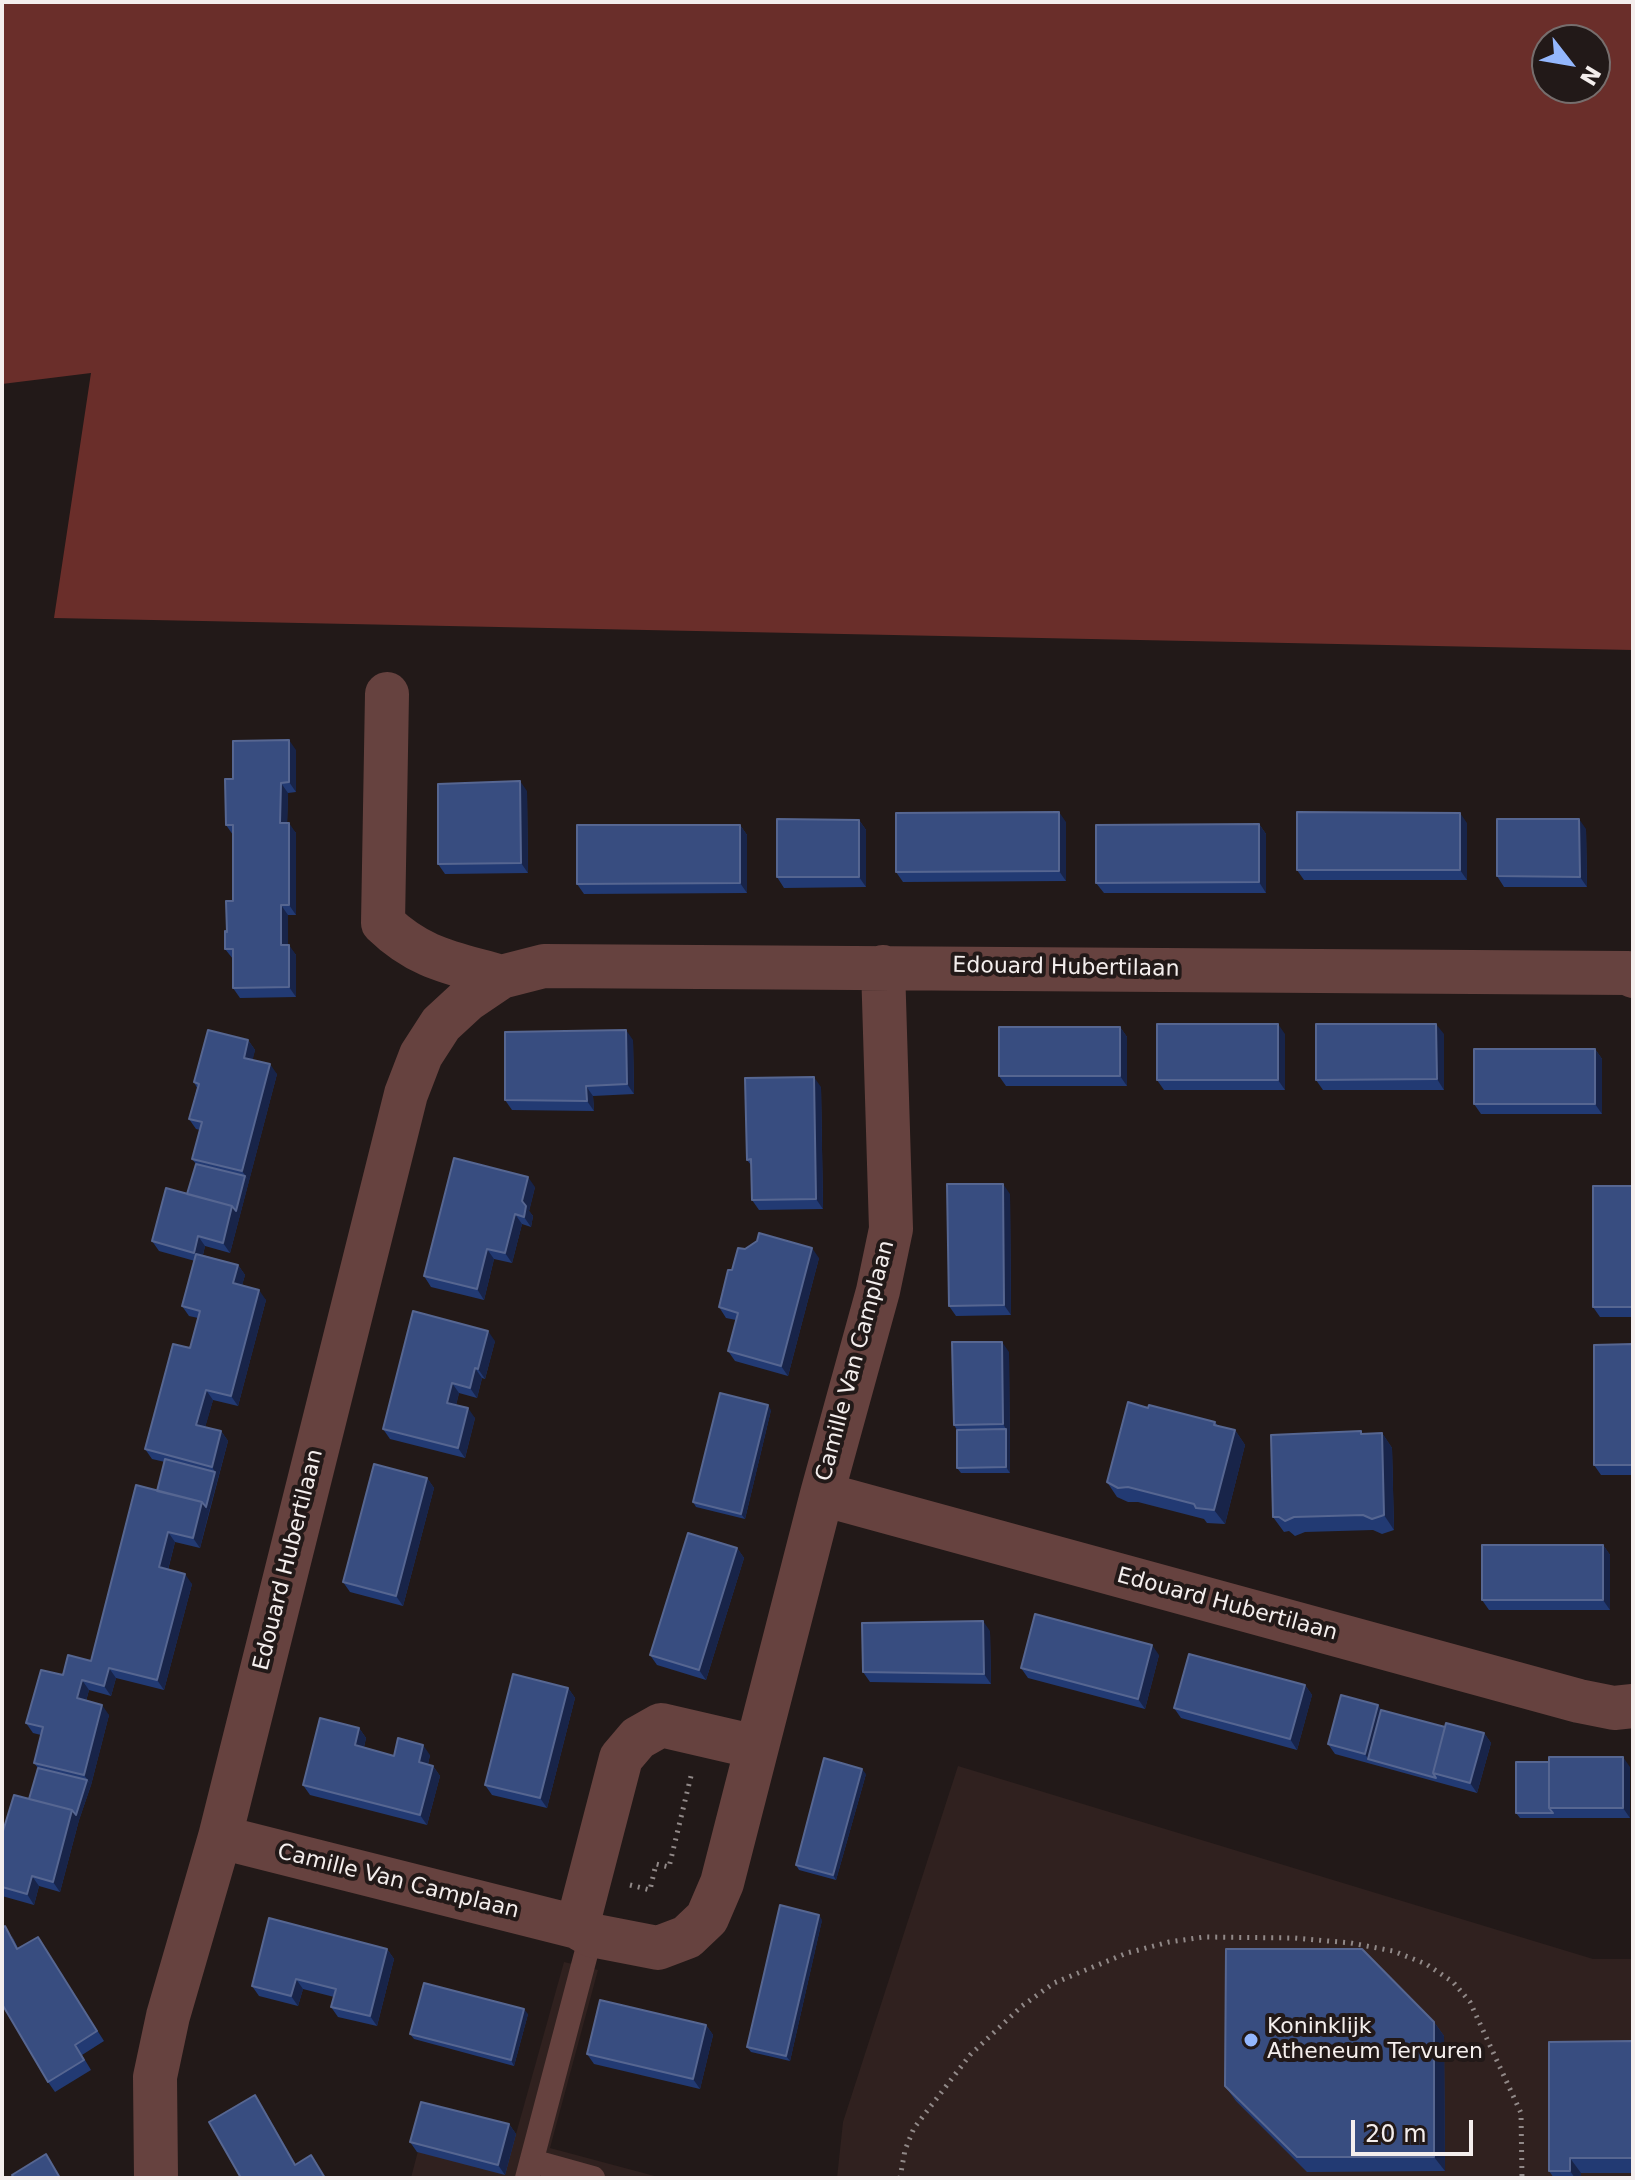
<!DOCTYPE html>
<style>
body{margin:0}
#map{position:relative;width:1635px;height:2180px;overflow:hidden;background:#221918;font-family:"DejaVu Sans",sans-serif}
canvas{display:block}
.frame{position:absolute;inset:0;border:4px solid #f4eeed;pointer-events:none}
.north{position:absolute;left:1531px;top:24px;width:80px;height:80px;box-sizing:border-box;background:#221918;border:2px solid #766e6d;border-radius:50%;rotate:121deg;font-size:22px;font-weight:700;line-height:32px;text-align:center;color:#f4eeed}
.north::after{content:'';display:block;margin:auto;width:28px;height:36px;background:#94b7fd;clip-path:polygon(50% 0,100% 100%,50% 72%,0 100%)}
.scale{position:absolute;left:1351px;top:2120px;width:122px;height:36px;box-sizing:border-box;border:4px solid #f4eeed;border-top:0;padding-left:10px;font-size:24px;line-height:28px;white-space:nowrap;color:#f4eeed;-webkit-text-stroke:6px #221918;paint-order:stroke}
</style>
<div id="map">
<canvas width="1635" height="2180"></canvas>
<div class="frame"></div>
<div class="north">N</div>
<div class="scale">20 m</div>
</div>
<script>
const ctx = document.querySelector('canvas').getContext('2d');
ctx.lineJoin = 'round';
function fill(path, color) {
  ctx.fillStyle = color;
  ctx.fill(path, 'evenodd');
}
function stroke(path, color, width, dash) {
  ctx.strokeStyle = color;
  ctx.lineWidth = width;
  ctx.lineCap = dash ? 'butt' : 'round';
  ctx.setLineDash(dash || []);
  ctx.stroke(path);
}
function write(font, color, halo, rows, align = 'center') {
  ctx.font = font + ' "DejaVu Sans",sans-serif';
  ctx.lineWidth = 8;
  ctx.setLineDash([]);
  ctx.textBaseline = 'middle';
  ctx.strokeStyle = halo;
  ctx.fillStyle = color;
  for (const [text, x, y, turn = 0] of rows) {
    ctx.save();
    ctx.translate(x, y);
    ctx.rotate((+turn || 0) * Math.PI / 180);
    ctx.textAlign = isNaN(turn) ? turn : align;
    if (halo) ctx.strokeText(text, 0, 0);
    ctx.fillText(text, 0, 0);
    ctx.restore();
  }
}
fill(new Path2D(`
 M958 1766 1593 1959H1633V2178H837L843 2122Z
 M564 1962 598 1970 550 2148 662 2178H411L428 2112 516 2134Z`), '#30211f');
fill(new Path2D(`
 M2 2H1633V650L54 618 91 373 2 384ZM1547 40H1595V88H1547Z`), '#6a2e2a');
stroke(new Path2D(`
 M630 1885 650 1890 656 1864 669 1867 691 1776
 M900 2178 905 2150 914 2128 970 2055 1022 2006 1054 1983 1127 1953 1169 1942 1204 1937 1294 1938 1351 1943 1393 1951 1426 1964 1453 1982 1470 2002 1521 2113 1522 2178`), '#918988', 5, [2, 6]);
stroke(new Path2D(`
 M532 2161 593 2178
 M527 2178 591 1935`), '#66423f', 24);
stroke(new Path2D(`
 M387 694 383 923C420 959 453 963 501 977
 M822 1494 1579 1701 1614 1708 1633 1706
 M220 1837 577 1927 591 1935 658 1948 687 1937 707 1918 722 1883 822 1494 878 1291 891 1229 883 967
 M577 1927 621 1758 638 1738 661 1725 756 1747
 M156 2178 155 2077 168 2016 220 1837 406 1094 421 1055 441 1024 467 1000 501 977 544 966 1628 973 1633 976`), '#66423f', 44);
fill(new Path2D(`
 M296 750V792L288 793 287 823 296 833V915H288V945L296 955V997L240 998 233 988V959L225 949 227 932 233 901V835L226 825 233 779Z
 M527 791 528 873 445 874 438 864Z
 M859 820 866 830V887L784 888 777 877Z
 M1066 822V881L903 882 896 872Z
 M1467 823V880H1304L1297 870Z
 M1259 824 1266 834V893H1104L1096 883Z
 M740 825 747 835V893L584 894 577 884Z
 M1586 829 1587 887H1504L1497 876Z
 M1120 1027 1127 1037V1086H1006L999 1076Z
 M1285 1034V1090H1164L1157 1080Z
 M1444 1034V1090H1323L1316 1080Z
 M248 1040 255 1050 252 1060 277 1074 230 1253 205 1246 203 1255 238 1265 245 1275 242 1285 266 1300 238 1406 213 1400 205 1427 221 1431 228 1441 200 1548 175 1542 168 1570 192 1584 164 1690 116 1678 111 1696 89 1690 86 1701 109 1715 91 1785 79 1820 60 1892 39 1886 34 1905 2 1896V1830L3 1831 29 1799 38 1768 34 1763 41 1735 33 1733 26 1723 63 1675 91 1661 157 1491 165 1462 152 1459 145 1449 190 1348 198 1318 189 1316 182 1306 195 1261 159 1251 152 1241 187 1194 196 1164 192 1159 200 1130 196 1129 189 1119 197 1088 194 1082Z
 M633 1040 634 1094 593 1096 594 1111 512 1110 505 1100Z
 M1595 1049 1602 1059V1114H1481L1474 1104Z
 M821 1087 823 1209 759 1210 752 1200 751 1165 747 1160Z
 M1633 1186V1317H1600L1593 1307Z
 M535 1187 529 1211 533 1216 531 1227 522 1224 512 1263 494 1259 484 1300 431 1287 424 1276Z
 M1010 1194 1011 1315 956 1316 949 1306Z
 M745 1249 819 1258 788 1376 735 1361 728 1351 736 1320 726 1318 719 1307 732 1270Z
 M495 1341 485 1379 482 1378 477 1398 459 1393 456 1405 475 1418 465 1458 390 1439 383 1429Z
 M1633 1344V1475H1601L1594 1465Z
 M1009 1352 1010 1473H961L957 1468V1430L954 1425Z
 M1148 1408 1215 1422 1218 1426 1235 1430 1245 1445 1225 1524 1207 1523 1204 1519 1138 1502H1128L1117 1497 1107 1482Z
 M771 1410 745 1519 696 1507 693 1502Z
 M1361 1431 1363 1434 1382 1433 1392 1448 1394 1530 1382 1534 1373 1530 1305 1532 1295 1536 1289 1531 1284 1532 1273 1517Z
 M427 1478 434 1488 403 1606 350 1592 343 1582Z
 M1603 1545 1610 1555V1610H1489L1482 1600Z
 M737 1548 744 1558 706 1680 657 1665 650 1655Z
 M990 1631 991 1684 870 1682 863 1672Z
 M1159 1655 1145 1709 1028 1678 1021 1668Z
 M1305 1685 1312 1695 1297 1750 1181 1718 1174 1708Z
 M568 1688 575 1698 547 1808 492 1795 485 1785Z
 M1381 1710 1445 1727 1484 1733 1491 1743 1477 1793 1335 1754 1328 1744Z
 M359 1728 366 1738 364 1747 394 1756 430 1755 428 1764 433 1766 440 1776 427 1825 310 1795 303 1785Z
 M1630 1767V1818H1520L1516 1813Z
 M866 1774 836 1880 799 1870 796 1865Z
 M822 1920 790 2061 751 2052 747 2047Z
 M12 1936 18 1948 38 1937 104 2041 82 2055 91 2070 55 2092 48 2082Z
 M387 1949 394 1959 377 2026 338 2017 331 2007 334 1997 303 1989 298 2006 259 1996 252 1986Z
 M528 2014 514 2066 414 2039 410 2034Z
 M1434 2022 1444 2036 1445 2171 1307 2172 1236 2101 1225 2086Z
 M706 2025 713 2035 700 2089 594 2064 587 2054Z
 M1633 2041V2173H1581V2178H1554L1549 2171Z
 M509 2124 516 2134 505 2175 417 2152 410 2142Z`), '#223a73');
fill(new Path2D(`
 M289 740 296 750V792L289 782Z
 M520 781 527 791 528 873 521 863Z
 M281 783 288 793 287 833 280 823Z
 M1059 812 1066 822V881L1059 871Z
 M1460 813 1467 823V880L1460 870Z
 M1579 819 1586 829 1587 887 1580 877Z
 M859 820 866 830V887L859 877Z
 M289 823 296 833V915L289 905Z
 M1259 824 1266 834V893L1259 882Z
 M740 825 747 835V893L740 883Z
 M281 905 288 915V955L281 945Z
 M289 945 296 955V997L289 987Z
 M1278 1024 1285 1034V1090L1278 1080Z
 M1436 1024 1444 1034V1090L1437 1079Z
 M1120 1027 1127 1037V1086L1120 1076Z
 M626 1030 633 1040 634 1094 627 1084Z
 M248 1040 255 1050 251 1068 244 1058Z
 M1595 1049 1602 1059V1114L1595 1104Z
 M270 1064 277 1074 249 1181 242 1171Z
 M814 1077 821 1087 823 1209 816 1199Z
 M586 1086 593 1096 594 1111 587 1101Z
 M245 1176 249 1181 230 1253 223 1243 232 1206Z
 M528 1177 535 1187 529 1211 533 1216 531 1227 524 1217 522 1201Z
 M1003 1184 1010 1194 1011 1315 1004 1305Z
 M515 1214 522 1224 512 1263 505 1253Z
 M198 1236 205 1246 201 1263 194 1253Z
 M812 1248 819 1258 788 1376 781 1366Z
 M487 1249 494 1259 484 1300 477 1289Z
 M238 1265 245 1275 240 1293 233 1283Z
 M259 1290 266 1300 238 1406 231 1396Z
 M488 1331 495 1341 485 1379 478 1369Z
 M1002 1342 1009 1352 1010 1473 1006 1467V1429L1003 1424Z
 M475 1368 482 1378 477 1398 470 1388Z
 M452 1383 459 1393 454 1413 447 1403Z
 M206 1390 213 1400 203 1435 196 1425Z
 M768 1405 771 1410 745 1519 741 1514Z
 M468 1408 475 1418 465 1458 458 1448Z
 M1235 1430 1245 1445 1225 1524 1214 1510Z
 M221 1431 228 1441 209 1512 206 1507 215 1472 212 1467Z
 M1382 1433 1392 1448 1394 1530 1384 1515Z
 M427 1478 434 1488 403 1606 396 1596Z
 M202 1502 209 1512 200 1548 193 1538Z
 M168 1532 175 1542 166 1577 159 1567Z
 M1603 1545 1610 1555V1610L1603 1600Z
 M737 1548 744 1558 706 1680 699 1670Z
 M185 1574 192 1584 164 1690 157 1680Z
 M983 1621 990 1631 991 1684 984 1674Z
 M1152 1645 1159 1655 1145 1709 1138 1699Z
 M109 1668 116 1678 111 1696 104 1686Z
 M82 1680 89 1690 84 1708 77 1698Z
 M1305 1685 1312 1695 1297 1750 1290 1739Z
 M568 1688 575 1698 547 1808 540 1798Z
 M102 1705 109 1715 91 1785 84 1775Z
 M1378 1705 1385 1715 1368 1759 1365 1754Z
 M359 1728 366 1738 362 1755 355 1745Z
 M1484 1733 1491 1743 1477 1793 1470 1783Z
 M423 1745 430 1755 426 1772 419 1762Z
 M1623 1757 1630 1767V1818L1623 1808Z
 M433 1766 440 1776 427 1825 420 1815Z
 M862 1769 866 1774 836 1880 833 1875Z
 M87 1780 91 1785 79 1820 60 1892 53 1882 72 1810Z
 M32 1876 39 1886 34 1905 27 1894Z
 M819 1915 822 1920 790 2061 786 2056Z
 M387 1949 394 1959 377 2026 370 2016Z
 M296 1979 303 1989 298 2006 291 1996Z
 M524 2009 528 2014 514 2066 511 2060Z
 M1434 2022 1444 2036 1445 2171 1434 2157Z
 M706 2025 713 2035 700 2089 693 2079Z
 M255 2095 262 2106 302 2175 295 2165Z
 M509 2124 516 2134 505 2175 498 2165Z
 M1570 2158 1581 2173V2178H1575L1570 2171Z`), '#182449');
const building = new Path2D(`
 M289 740V782L281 783 280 823H289V905H281V945H289V987L233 988V949H225V931L227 932 226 901H233V825H226L225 779H233V741Z
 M520 781 521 863 438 864V784Z
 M1059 812V871L896 872V813Z
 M1297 812 1460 813V870H1297Z
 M777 819 859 820V877H777Z
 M1497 819H1579L1580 877 1497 876Z
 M1259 824V882L1096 883V825Z
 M577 825H740V883L577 884Z
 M1157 1024H1278V1080H1157Z
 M1316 1024H1436L1437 1079 1316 1080Z
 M999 1027H1120V1076H999Z
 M208 1030 248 1040 244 1058 270 1064 242 1171 192 1159 202 1122 189 1119 199 1084 194 1082Z
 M626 1030 627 1084 586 1086 587 1101 505 1100V1032Z
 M1474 1049H1595V1104H1474Z
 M814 1077 816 1199 752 1200 751 1159 747 1160 745 1078Z
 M454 1158 528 1177 522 1201 526 1206 524 1217 515 1214 505 1253 487 1249 477 1289 424 1276Z
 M196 1164 245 1176 236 1211 232 1206 187 1194Z
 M947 1184H1003L1004 1305 949 1306Z
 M1593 1186H1633V1307H1593Z
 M166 1188 232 1206 223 1243 198 1236 194 1253 152 1241Z
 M759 1233 812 1248 781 1366 728 1351 738 1313 719 1307 728 1270H732L738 1248 745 1249 757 1241Z
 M196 1254 238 1265 233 1283 259 1290 231 1396 206 1390 196 1425 221 1431 212 1467 145 1449 173 1344 190 1348 200 1311 182 1306Z
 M413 1311 488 1331 478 1369 475 1368 470 1388 452 1383 447 1403 468 1408 458 1448 383 1429Z
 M952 1342H1002L1003 1424 954 1425Z
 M1633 1344V1465H1594V1345Z
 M720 1393 768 1405 741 1514 693 1502Z
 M1128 1402 1148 1408 1149 1405 1215 1422 1214 1425 1235 1430 1214 1510 1196 1508 1194 1504 1128 1487 1118 1488 1107 1482Z
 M1006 1429V1467L957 1468V1430Z
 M1361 1431V1434L1382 1433 1384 1515 1372 1519 1363 1515 1294 1517 1285 1521 1279 1517H1273L1271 1435Z
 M165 1459 215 1472 206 1507 202 1502 157 1491Z
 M374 1464 427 1478 396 1596 343 1582Z
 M136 1485 202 1502 193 1538 168 1532 159 1567 185 1574 157 1680 109 1668 104 1686 82 1680 77 1698 102 1705 84 1775 34 1763 43 1727 26 1723 41 1670 63 1675 68 1655 91 1661Z
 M688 1533 737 1548 699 1670 650 1655Z
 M1482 1545H1603V1600H1482Z
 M1035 1614 1152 1645 1138 1699 1021 1668Z
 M983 1621 984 1674 863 1672 862 1623Z
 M1189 1654 1305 1685 1290 1739 1174 1708Z
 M513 1674 568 1688 540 1798 485 1785Z
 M1341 1695 1378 1705 1365 1754 1328 1744Z
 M1381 1710 1445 1727 1433 1773 1436 1778 1368 1759Z
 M320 1718 359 1728 355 1745 394 1756 398 1738 423 1745 419 1762 433 1766 420 1815 303 1785Z
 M1446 1723 1484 1733 1470 1783 1433 1773Z
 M1549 1757H1623V1808H1549Z
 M824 1758 862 1769 833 1875 796 1865Z
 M1516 1762H1549V1808L1553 1813H1516Z
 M38 1768 87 1780 76 1815 72 1810 29 1799Z
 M14 1795 72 1810 53 1882 32 1876 27 1894 2 1887V1830L3 1831Z
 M780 1905 819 1915 786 2056 747 2047Z
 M269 1918 387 1949 370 2016 331 2007 336 1989 296 1979 291 1996 252 1986Z
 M5 1926 17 1949 38 1937 97 2031 75 2045 84 2060 48 2082 2 2004V1928Z
 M1226 1949H1362L1434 2022V2157H1297L1225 2086Z
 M424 1983 524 2009 511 2060 410 2034Z
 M600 2000 706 2025 693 2079 587 2054Z
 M1633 2041V2158H1570V2171H1549V2042Z
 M255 2095 295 2165 311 2155 325 2178H241L209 2122Z
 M421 2102 509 2124 498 2165 410 2142Z
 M46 2154 60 2178H14L12 2175Z`);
fill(building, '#384d80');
stroke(building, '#566691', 2);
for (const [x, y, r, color] of [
 [1251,2040,8,"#94b7fd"]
]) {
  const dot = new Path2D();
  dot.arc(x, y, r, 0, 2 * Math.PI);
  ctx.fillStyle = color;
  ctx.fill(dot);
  stroke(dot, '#221918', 3);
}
write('22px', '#f4eeed', '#221918', [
 ["Edouard Hubertilaan",1066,968,1],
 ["Camille Van Camplaan",856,1361,-75],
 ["Edouard Hubertilaan",289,1560,-76],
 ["Edouard Hubertilaan",1227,1605,15],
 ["Camille Van Camplaan",398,1882,14]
]);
write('22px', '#f4eeed', '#221918', [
 ["Koninklijk",1267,2027],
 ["Atheneum Tervuren",1267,2052]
], 'left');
</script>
